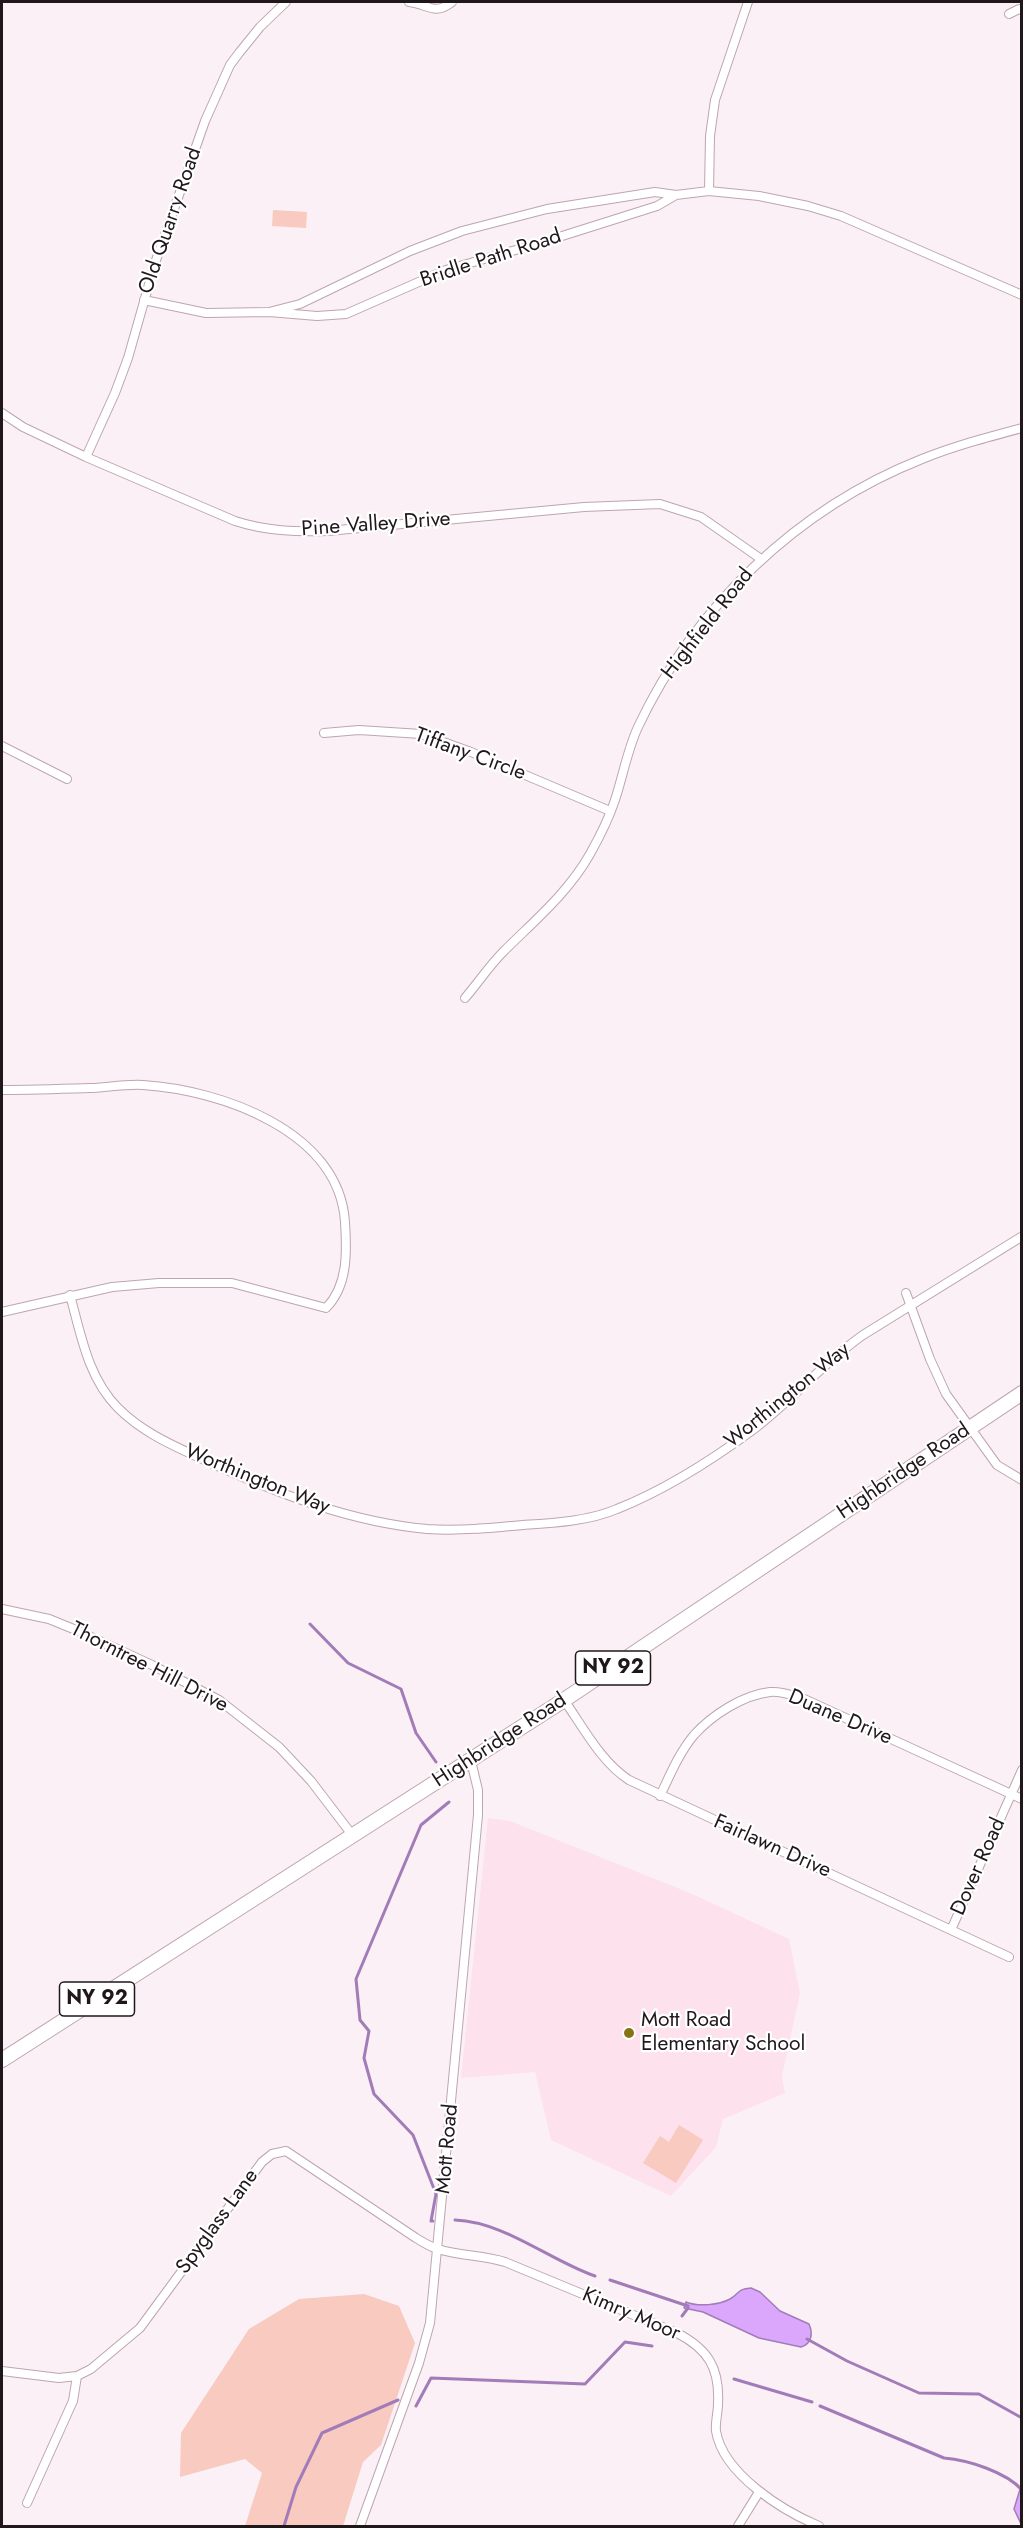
<!DOCTYPE html>
<style>
body{margin:0}
#map{position:relative;width:1023px;height:2528px;overflow:hidden;background:#fbf0f5;font-family:Jost,sans-serif}
canvas{display:block}
.frame{position:absolute;inset:0;border:3px solid #20171b;pointer-events:none}
</style>
<div id="map">
<canvas width="1023" height="2528"></canvas>
<div class="frame"></div>
</div>
<script>
const ctx = document.querySelector('canvas').getContext('2d');
ctx.lineJoin = 'round';
function fill(path, color) {
  ctx.fillStyle = color;
  ctx.fill(path, 'evenodd');
}
function stroke(path, color, width, dash) {
  ctx.strokeStyle = color;
  ctx.lineWidth = width;
  ctx.lineCap = dash ? 'butt' : 'round';
  ctx.setLineDash(dash || []);
  ctx.stroke(path);
}
function write(font, color, halo, rows, align = 'center') {
  ctx.font = font + ' Jost,sans-serif';
  ctx.lineWidth = 4.5;
  ctx.setLineDash([]);
  ctx.textBaseline = 'middle';
  ctx.strokeStyle = halo;
  ctx.fillStyle = color;
  for (const [text, x, y, turn = 0] of rows) {
    ctx.save();
    ctx.translate(x, y);
    ctx.rotate((+turn || 0) * Math.PI / 180);
    ctx.textAlign = isNaN(turn) ? turn : align;
    if (halo) ctx.strokeText(text, 0, 0);
    ctx.fillText(text, 0, 0);
    ctx.restore();
  }
}
fill(new Path2D(`
 M488 1818 510 1821 690 1893 789 1939 800 1993 782 2076 785 2093 723 2119 716 2147 671 2196 551 2140 535 2072 461 2078Z`), '#fde1ec');
fill(new Path2D(`
 M273 210 307 212 306 228 272 226Z
 M679 2125 703 2140 676 2183 643 2163 660 2136 669 2142Z
 M364 2294 399 2306 415 2343 381 2445 363 2462 343 2526H245L262 2473 245 2459 180 2477 181 2433 249 2329 299 2299Z`), '#f8cac0');
const water = new Path2D(`
 M751 2288 760 2292 780 2311 809 2324C813 2333 812 2344 801 2347L759 2338 703 2312 684 2308 686 2302C698 2307 719 2305 730 2299 740 2293 737 2289 751 2288Z
 M1021 2486V2524L1014 2509Z`);
fill(water, '#daa7fd');
stroke(water, '#a27cb9', 1.5);
stroke(new Path2D(`
 M310 1624 348 1663 401 1689 416 1733 436 1762
 M455 2220C505 2222 549 2260 595 2276
 M433 2221H431L436 2194 413 2135 374 2094 364 2058 369 2031 360 2020 356 1979 421 1825 449 1802
 M610 2280 688 2306
 M682 2316 688 2308
 M807 2339 847 2361 919 2393 979 2394 1022 2418
 M734 2379 812 2402
 M416 2406 431 2378 585 2384 625 2342 652 2346
 M820 2406 944 2458C968 2460 1006 2472 1022 2490
 M284 2526 296 2487 322 2433 398 2400`), '#a27cb9', 3);
const street = new Path2D(`
 M409 2C428 4 434 16 452 2
 M1009 14 1019 9 1022 10
 M709 191 710 136 715 100 748 2
 M144 300 206 313 269 312 317 316 346 314 446 270 540 243 657 206 676 195
 M269 312 300 304 410 251 462 231 547 209 655 192 676 195 709 191 759 196 808 206 841 216 1022 295
 M2 413 23 427 86 457 235 521C266 531 296 532 328 531L584 507 660 504 701 517 761 559
 M86 457 115 393 128 358 155 263 205 121 230 65 239 53 260 27 286 2
 M324 733 359 730 421 734 471 752 610 811
 M2 746 67 779
 M465 998C478 983 489 966 503 952 534 921 568 893 590 854 599 838 609 818 615 800 623 776 627 751 638 727 695 606 798 508 922 459 954 446 988 437 1022 428
 M2 1090C32 1090 62 1089 93 1088 109 1087 127 1084 143 1085 221 1090 339 1131 345 1222 347 1252 348 1286 326 1308L232 1283H159L112 1287 2 1312
 M906 1293 930 1359 946 1394 997 1465 1022 1480
 M70 1295C81 1335 88 1378 118 1408 145 1435 179 1448 213 1464 282 1495 351 1522 427 1529 459 1531 491 1528 523 1525 554 1523 589 1521 617 1509 665 1490 712 1460 754 1429 792 1400 823 1363 863 1335L1021 1237
 M2 1609 49 1619 76 1630 152 1665 219 1700 279 1747 311 1781 353 1836
 M564 1700C583 1727 601 1762 629 1780L1009 1957
 M660 1796C670 1775 679 1753 694 1735 712 1715 743 1695 770 1692 781 1691 792 1695 802 1698L1022 1799
 M951 1930 1022 1770
 M2 2371 59 2378 77 2376 91 2369 140 2328 262 2162 272 2154 286 2151 416 2238C423 2242 430 2247 438 2249 459 2256 483 2255 505 2262L677 2333C708 2349 720 2368 718 2404 718 2412 715 2423 716 2431 723 2474 783 2511 819 2526
 M27 2503 73 2401 77 2376
 M360 2526 419 2363 430 2323 478 1815V1790L471 1761
 M738 2526 759 2492`);
const highway = new Path2D(`
 M2 2060 564 1700 1022 1393`);
stroke(street, '#bea5af', 10);
stroke(highway, '#bea5af', 16);
stroke(street, '#fff', 8);
stroke(highway, '#fff', 14);
for (const [x, y, r, color] of [
 [629,2033,6,"#887214"]
]) {
  const dot = new Path2D();
  dot.arc(x, y, r, 0, 2 * Math.PI);
  ctx.fillStyle = color;
  ctx.fill(dot);
  stroke(dot, '#fff', 2);
}
for (const [x, y, w] of [
 [613,1668,75],
 [97,1999,75]
]) {
  const box = new Path2D();
  box.roundRect(x - w / 2, y - 17, w, 34, 4.5);
  ctx.fillStyle = '#fff';
  ctx.fill(box);
  stroke(box, '#20171b', 1.5);
}
write('bold 20px', '#20171b', null, [
 ["NY 92",613,1668],
 ["NY 92",97,1999]
]);
write('21px', '#20171b', '#fff', [
 ["Old Quarry Road",171,221,-71],
 ["Bridle Path Road",491,259,-18],
 ["Pine Valley Drive",376,525,-4],
 ["Highfield Road",708,624,-52],
 ["Tiffany Circle",470,755,20],
 ["Worthington Way",788,1396,-39],
 ["Highbridge Road",904,1472,-34],
 ["Worthington Way",257,1480,22],
 ["Thorntree Hill Drive",149,1668,27],
 ["Duane Drive",840,1718,23],
 ["Highbridge Road",500,1741,-33],
 ["Fairlawn Drive",772,1847,24],
 ["Dover Road",979,1867,-66],
 ["Mott Road",448,2149,-85],
 ["Spyglass Lane",218,2222,-54],
 ["Kimry Moor",631,2315,23]
]);
write('21px', '#20171b', '#fff', [
 ["Mott Road",641,2021],
 ["Elementary School",641,2045]
], 'left');
</script>
